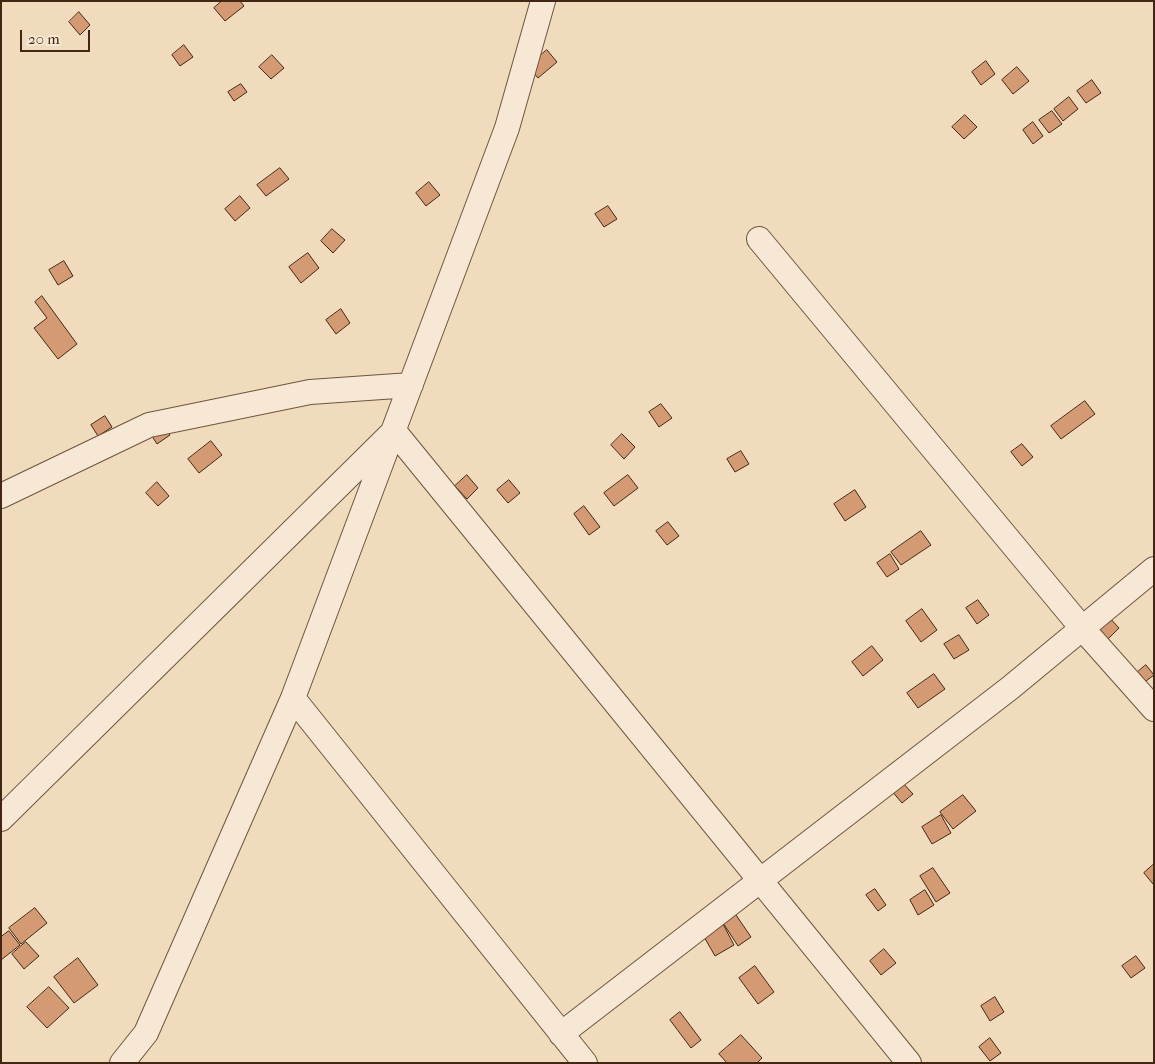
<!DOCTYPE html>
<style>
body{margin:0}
#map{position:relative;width:1155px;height:1064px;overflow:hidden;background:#f1dbbd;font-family:"IM FELL French Canon",serif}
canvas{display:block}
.frame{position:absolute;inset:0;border:2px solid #422814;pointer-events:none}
.scale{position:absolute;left:20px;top:30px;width:70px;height:22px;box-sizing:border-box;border:2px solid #422814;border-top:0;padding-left:6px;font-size:15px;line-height:18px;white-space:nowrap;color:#422814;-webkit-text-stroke:4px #f6e8d4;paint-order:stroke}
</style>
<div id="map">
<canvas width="1155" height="1064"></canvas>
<div class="frame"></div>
<div class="scale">20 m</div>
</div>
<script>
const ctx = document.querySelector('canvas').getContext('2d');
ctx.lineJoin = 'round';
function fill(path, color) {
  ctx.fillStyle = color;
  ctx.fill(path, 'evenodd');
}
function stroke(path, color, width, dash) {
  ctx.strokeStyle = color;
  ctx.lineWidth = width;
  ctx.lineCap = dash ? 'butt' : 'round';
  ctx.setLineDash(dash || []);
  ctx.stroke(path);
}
const building = new Path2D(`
 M222 1H240L244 6 225 21 214 8Z
 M79 12 90 25 80 35 69 22Z
 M184 45 193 57 180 66 172 55Z
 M547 50 557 62 538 78 528 66Z
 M272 55 284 68 271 79 259 67Z
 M986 61 995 74 981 85 972 72Z
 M1017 67 1029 81 1013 94 1002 80Z
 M1092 80 1101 93 1086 103 1077 91Z
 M241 84 247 92 234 101 228 92Z
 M1069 97 1078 109 1063 121 1054 109Z
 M1052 111 1062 124 1049 133 1039 120Z
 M965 115 977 127 964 139 952 127Z
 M1033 122 1043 136 1033 144 1023 130Z
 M280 168 289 179 266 196 257 185Z
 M429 182 440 195 426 206 416 193Z
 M240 196 250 208 235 221 225 209Z
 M608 206 617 219 604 227 595 214Z
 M332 229 345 240 333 253 321 241Z
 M308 253 319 268 301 283 289 267Z
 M64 261 73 276 58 285 49 270Z
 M42 296 77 344 58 359 34 328 47 318 35 302Z
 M341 309 350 323 336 334 326 320Z
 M1085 401 1095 414 1061 439 1051 426Z
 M661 404 672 418 659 427 649 412Z
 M105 416 112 427 98 436 91 425Z
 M163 424 170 435 157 444 150 433Z
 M622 434 635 447 624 459 611 445Z
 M211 441 222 455 199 473 188 459Z
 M1022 444 1033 457 1022 466 1011 452Z
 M741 451 749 464 735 472 727 459Z
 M467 475 478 488 467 499 455 486Z
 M628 475 638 488 614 506 604 493Z
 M509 480 520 493 508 503 497 490Z
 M157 482 169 496 158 506 146 493Z
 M855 490 866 507 845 521 834 504Z
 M584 506 600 527 589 535 574 514Z
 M668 522 679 536 667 545 656 531Z
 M921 531 931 545 901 565 891 552Z
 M890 554 899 569 887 577 877 563Z
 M978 600 989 615 977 624 966 608Z
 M922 609 937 630 921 642 906 621Z
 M1107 615 1119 628 1107 640 1095 627Z
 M959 635 969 650 954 659 944 644Z
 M872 646 883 660 863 676 852 662Z
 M1146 665 1154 675 1142 684 1134 675Z
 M934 674 945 689 918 708 907 693Z
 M901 781 913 794 902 803 891 790Z
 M963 795 976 811 953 829 940 812Z
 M941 815 951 833 932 844 922 827Z
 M1154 864V883L1153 884 1144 873Z
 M933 868 950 893 936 902 920 876Z
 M875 889 886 905 878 911 866 895Z
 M925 890 934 905 918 915 910 900Z
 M35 908 47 923 21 944 9 928Z
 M736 915 751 937 738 946 723 923Z
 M723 924 734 945 715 956 703 935Z
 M9 931 20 945 1 960V937Z
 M26 942 39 956 24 969 12 954Z
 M884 949 896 963 881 975 870 961Z
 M1136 956 1145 968 1131 978 1122 966Z
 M78 958 98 985 74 1003 54 977Z
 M755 966 774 992 758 1004 739 978Z
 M49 987 69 1008 47 1028 27 1007Z
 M995 997 1004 1012 990 1021 981 1006Z
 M680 1012 701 1040 691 1048 670 1020Z
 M741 1035 762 1058 757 1063H727L719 1054Z
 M990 1038 1001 1053 990 1061 979 1047Z`);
fill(building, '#d39a74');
stroke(building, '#422814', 1);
const minor = new Path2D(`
 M759 239 1082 628 1154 709
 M1 496 149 425 310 392 411 385
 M293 698 585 1063
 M1 819 394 431 909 1063
 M561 1034 1010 688 1154 569
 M122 1063 146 1033 293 698 507 128 543 1`);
stroke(minor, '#6e553e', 26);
stroke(minor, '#f6e8d4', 24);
</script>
